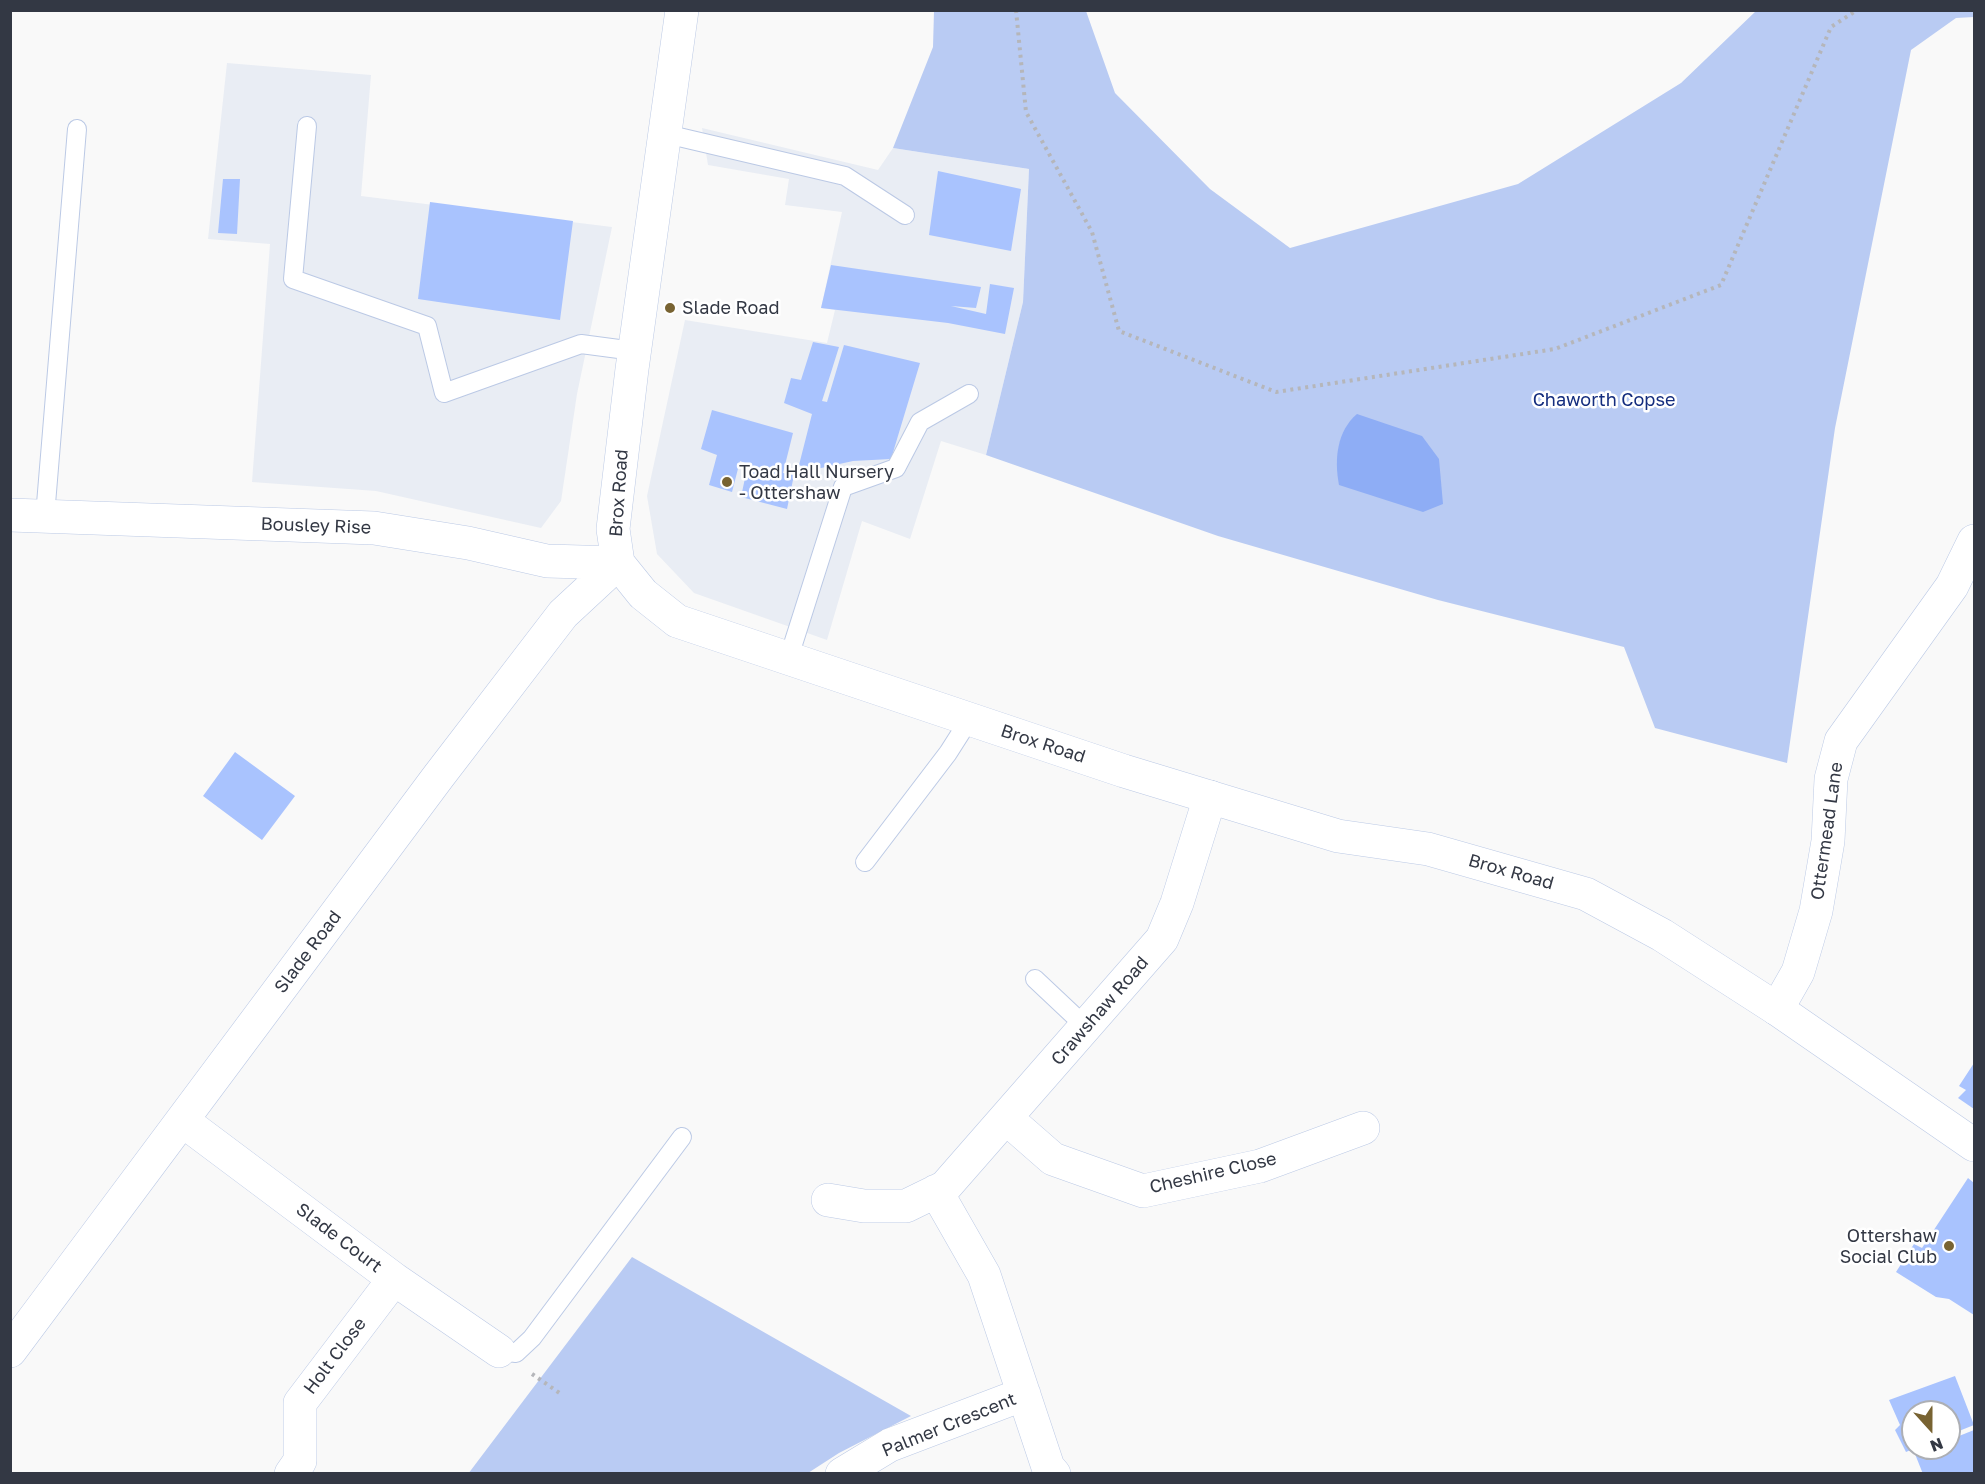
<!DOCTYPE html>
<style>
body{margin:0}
#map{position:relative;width:1985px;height:1484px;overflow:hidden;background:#f9f9f9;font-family:"Golos Text",sans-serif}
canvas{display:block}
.frame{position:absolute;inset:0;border:12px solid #333844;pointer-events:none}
.north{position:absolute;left:1901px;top:1400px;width:60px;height:60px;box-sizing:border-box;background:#fff;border:2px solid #adafb4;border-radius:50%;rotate:159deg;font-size:16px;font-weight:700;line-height:24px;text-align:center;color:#333844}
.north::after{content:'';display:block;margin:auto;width:21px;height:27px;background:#786332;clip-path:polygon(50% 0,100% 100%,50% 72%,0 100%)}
</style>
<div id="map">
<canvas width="1985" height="1484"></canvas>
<div class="frame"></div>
<div class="north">N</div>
</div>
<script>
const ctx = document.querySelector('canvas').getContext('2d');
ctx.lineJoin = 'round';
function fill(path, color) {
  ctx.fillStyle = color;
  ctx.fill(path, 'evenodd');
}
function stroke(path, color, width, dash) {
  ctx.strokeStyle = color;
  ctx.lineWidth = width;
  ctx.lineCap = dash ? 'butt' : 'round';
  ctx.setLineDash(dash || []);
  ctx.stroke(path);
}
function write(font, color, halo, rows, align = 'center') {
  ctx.font = font + ' "Golos Text",sans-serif';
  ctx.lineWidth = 5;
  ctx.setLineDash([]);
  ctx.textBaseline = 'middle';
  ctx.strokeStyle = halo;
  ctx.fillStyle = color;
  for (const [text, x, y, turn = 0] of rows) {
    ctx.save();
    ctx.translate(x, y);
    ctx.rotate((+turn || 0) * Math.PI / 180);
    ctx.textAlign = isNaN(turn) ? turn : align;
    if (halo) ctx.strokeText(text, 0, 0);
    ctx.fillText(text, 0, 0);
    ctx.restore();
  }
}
fill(new Path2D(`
 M227 63 371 75 361 196 612 227 577 394 561 501 541 528 376 491 252 482 270 244 208 239Z
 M702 128 878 170 893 148 1029 169 1023 302 986 455 941 441 910 539 862 521 827 640 694 593 657 554 647 496 685 320 827 343 835 310 821 308 842 212 785 205 789 179 708 165Z`), '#e9edf4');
fill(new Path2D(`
 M934 11H1086L1115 93 1210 189 1290 248 1518 184 1681 83 1756 11H1974V17L1956 18 1911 50 1835 428 1787 763 1655 728 1624 647 1438 600 1218 536 986 455 1023 302 1029 169 893 148 933 47Z
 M632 1257 911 1416 839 1453 808 1473 468 1474Z`), '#b9cbf3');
fill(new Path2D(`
 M1357 414 1422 436 1439 459 1443 504 1423 512 1339 485C1334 459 1337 431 1357 414Z`), '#8eadf5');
fill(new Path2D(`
 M938 171 1021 189 1011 251 929 235Z
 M223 179H240L237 234 218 233Z
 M430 202 573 221 560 320 418 299Z
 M831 265 981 287 976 308 951 306 986 314 990 284 1014 288 1005 334 948 323 821 308Z
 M813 342 839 347 822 401 827 402 844 345 920 363 891 459 853 461 812 470 799 465 812 414 784 403 791 378 801 380Z
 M712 410 793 433 783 473 794 475 787 509 741 497 748 464 740 461 732 492 709 485 717 455 701 449Z
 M235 752 295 796 262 840 203 796Z
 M1974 1063V1109L1958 1098 1966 1090 1959 1086Z
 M1968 1178 1974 1183V1315L1949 1299 1936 1297 1896 1272 1914 1244 1922 1248Z
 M1955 1376 1974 1425 1949 1435V1412H1913V1449L1906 1452 1895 1430 1900 1425 1889 1400Z
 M1974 1430V1474H1923L1915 1454 1929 1448H1949V1440Z`), '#a9c3fe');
const lane = new Path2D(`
 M307 126 293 279 427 326 444 393 581 344 634 351
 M666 134 845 176 905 215
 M45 516 77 129
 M788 660 843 487 896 468 920 422 969 394
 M865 862 948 753 969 720
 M1035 979 1086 1027
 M499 1351 516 1353 532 1338 682 1137`);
const street = new Path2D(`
 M10 515 374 528 468 543 547 561 618 563
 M1777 1009 1798 972 1816 911 1828 841 1831 779 1841 741 1952 586 1974 541
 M1006 1118 1053 1159 1143 1191 1260 1166 1363 1128
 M183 1121 394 1279 499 1351
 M936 1191 984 1275 1048 1467 1054 1474
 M828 1200 864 1206H906L945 1187 1162 939 1177 903 1210 797
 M10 1351 438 777 563 614 618 563
 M291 1474 300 1461V1403L394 1279
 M842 1474 890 1445 1024 1394`);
const secondary = new Path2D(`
 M682 10 632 369 613 529 618 563 643 594 677 621 1124 771 1338 836 1428 849 1586 894 1662 935 1777 1009 1974 1145`);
stroke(lane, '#bbc9e5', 20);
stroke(street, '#bbc9e5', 34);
stroke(secondary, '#bbc9e5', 34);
stroke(new Path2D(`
 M1016 10 1026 112 1092 232 1119 331 1276 392 1555 349 1721 285 1831 27 1857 10
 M532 1374 561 1394`), '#b5b6ba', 4, [3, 4.5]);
stroke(lane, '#fff', 18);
stroke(street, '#fff', 33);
stroke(secondary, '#fff', 33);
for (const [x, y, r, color] of [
 [670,308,6,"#786332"],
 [727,482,6,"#786332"],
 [1949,1246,6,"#786332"]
]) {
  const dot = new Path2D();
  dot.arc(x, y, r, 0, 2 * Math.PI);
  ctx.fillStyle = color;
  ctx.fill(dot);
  stroke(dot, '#fff', 2);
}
write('18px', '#333844', '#fff', [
 ["Slade Road",682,308],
 ["Toad Hall Nursery",739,472],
 ["- Ottershaw",739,493],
 ["Ottershaw",1937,1236,"right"],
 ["Social Club",1937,1257,"right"]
], 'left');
write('18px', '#142d7e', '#fff', [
 ["Chaworth Copse",1604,400]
]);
write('18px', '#333844', '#fff', [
 ["Brox Road",619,493,-86],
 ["Bousley Rise",316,526,2],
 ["Brox Road",1043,744,18],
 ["Ottermead Lane",1827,831,-82],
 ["Brox Road",1511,872,16],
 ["Slade Road",308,952,-53],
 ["Crawshaw Road",1100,1011,-49],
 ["Cheshire Close",1213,1173,-13],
 ["Slade Court",339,1238,37],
 ["Holt Close",335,1356,-53],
 ["Palmer Crescent",949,1425,-22]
]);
</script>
